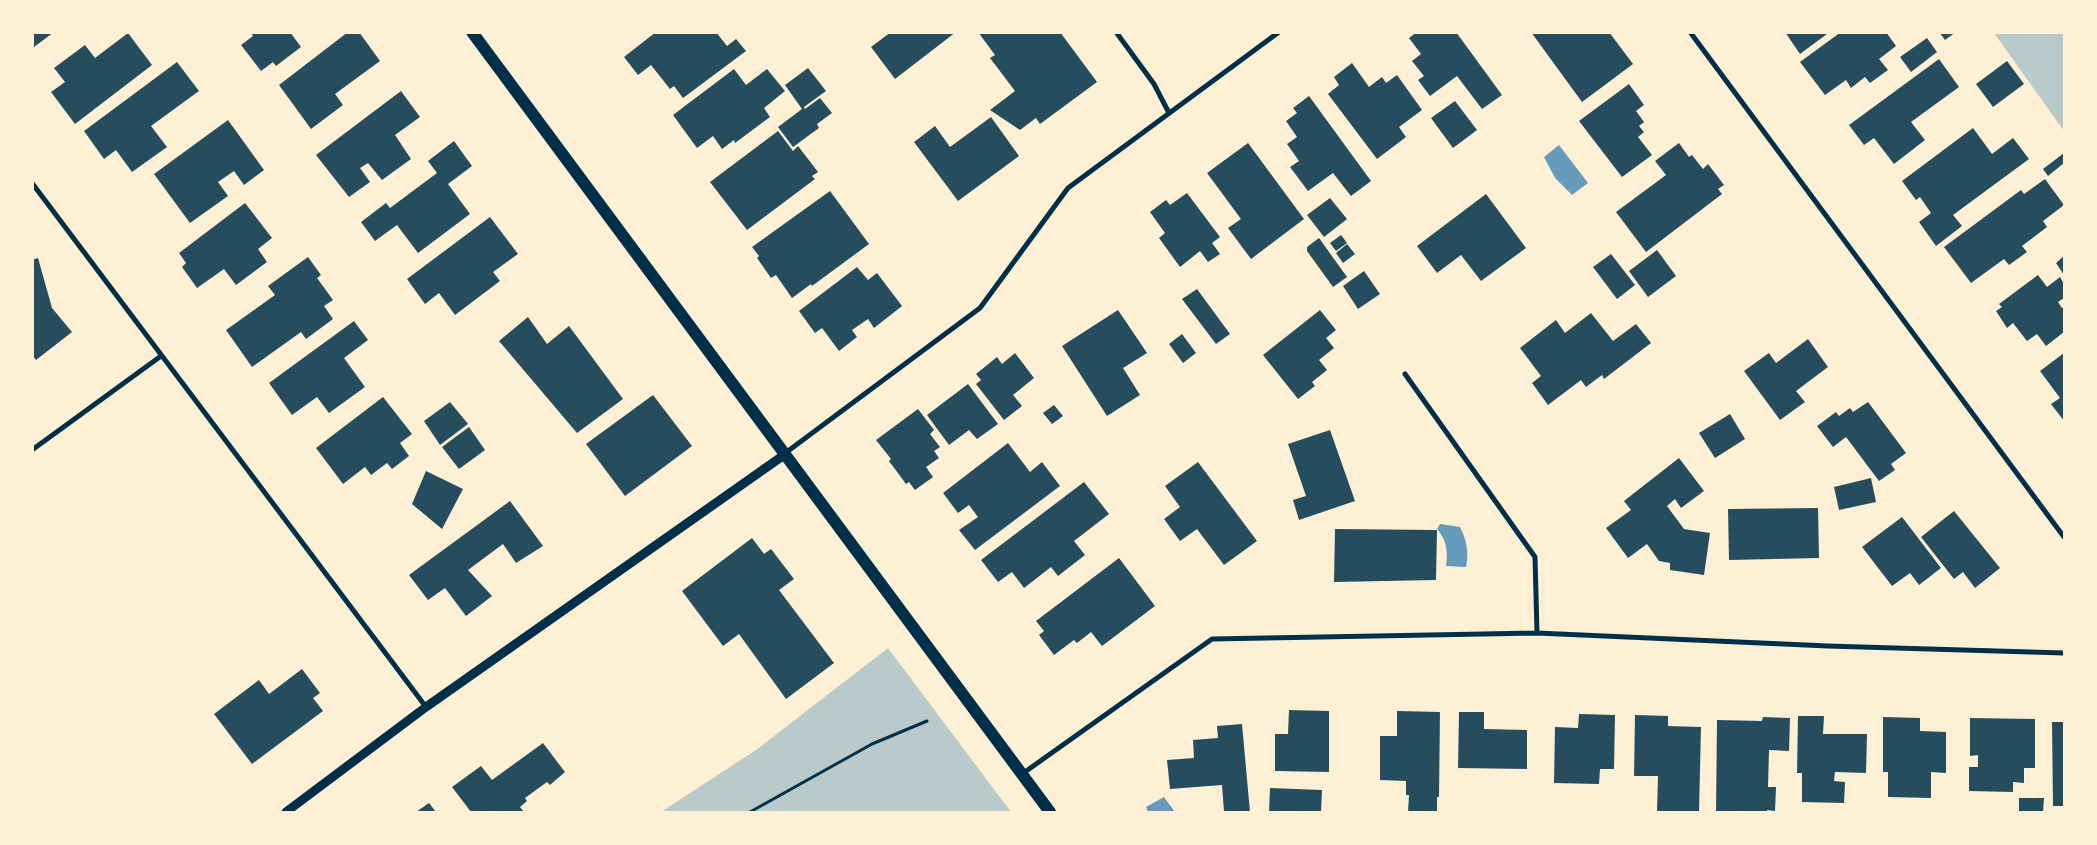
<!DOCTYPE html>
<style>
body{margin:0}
#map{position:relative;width:2097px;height:845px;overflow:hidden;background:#fdf0d5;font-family:"Crimson Pro",serif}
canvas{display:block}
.frame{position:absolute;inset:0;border:34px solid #fdf0d5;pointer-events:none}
</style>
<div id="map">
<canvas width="2097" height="845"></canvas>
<div class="frame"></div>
</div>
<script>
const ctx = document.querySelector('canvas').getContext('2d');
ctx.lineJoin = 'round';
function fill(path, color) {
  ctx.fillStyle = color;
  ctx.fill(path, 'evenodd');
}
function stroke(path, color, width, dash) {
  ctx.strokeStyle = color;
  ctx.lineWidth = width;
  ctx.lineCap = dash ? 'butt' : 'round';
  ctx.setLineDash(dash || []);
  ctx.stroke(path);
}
fill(new Path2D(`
 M1994 33H2064V131Z
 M888 648 1011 812H661L756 750Z`), '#b9caca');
fill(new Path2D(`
 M1559 145 1588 183 1572 195 1555 178 1544 157Z
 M1440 524 1460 527C1467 541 1469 552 1466 567L1446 566C1448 552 1447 540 1437 529Z
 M1164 797 1175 812H1148L1146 807Z`), '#669bbc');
fill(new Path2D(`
 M32 32H54L34 47Z
 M251 32H290L301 47 276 66 273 62 261 71 241 45 253 36Z
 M348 32H359L380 61 335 94 343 105 311 129 279 85Z
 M656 32H716L727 46 736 39 746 51 683 98 674 86 670 89 651 65 638 75 624 57Z
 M891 32H956L895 79 871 47Z
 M978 32H1060L1097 82 1040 124 1036 118 1020 130 990 110 1015 91 990 58 995 55Z
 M1417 32H1456L1502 95 1482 109 1457 76 1430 96 1418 80 1424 76 1412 61 1421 54 1409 38Z
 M1531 32H1609L1633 64 1582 102Z
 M1785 32H1825L1827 34 1800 54Z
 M1841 32H1886L1896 46 1879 59 1888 70 1870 83 1865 77 1851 88 1846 80 1825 95 1800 62Z
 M1939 32H1956L1945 40Z
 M128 33 152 65 75 124 51 92 65 82 54 68 85 45 95 58Z
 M1927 38 1937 52 1911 72 1900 57Z
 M1939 59 1959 87 1911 122 1925 140 1894 164 1874 138 1864 145 1849 125Z
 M2007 61 2024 84 1993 107 1976 84Z
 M177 62 199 91 151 126 167 147 132 172 116 150 104 159 84 131Z
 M1352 63 1369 87 1382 77 1386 83 1397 75 1422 110 1399 127 1406 137 1377 159 1328 94 1339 85 1334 77Z
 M808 68 826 91 804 107 805 109 820 98 832 113 817 124 819 128 793 147 778 127 802 109 785 85Z
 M734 69 746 85 767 69 785 91 764 108 770 117 735 143 734 140 722 149 713 136 697 148 673 115Z
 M1629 84 1644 105 1636 111 1644 122 1639 126 1644 132 1638 137 1652 155 1622 177 1579 121Z
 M401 91 420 117 395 135 411 159 382 180 368 163 360 168 370 182 349 197 316 155Z
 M1309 96 1371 181 1351 196 1333 173 1308 191 1290 167 1299 161 1287 144 1297 137 1286 121 1297 113 1293 108Z
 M1455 101 1477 130 1453 148 1431 118Z
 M991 117 1019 156 958 201 914 142 935 126 950 147Z
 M228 120 264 170 244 185 234 171 218 182 228 196 190 223 154 174Z
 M1973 128 1992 154 2013 138 2029 159 1953 215 1962 226 1936 246 1919 222 1931 213 1920 197 1916 200 1902 181Z
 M778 131 793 151 798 146 818 172 812 176 815 179 747 230 710 182Z
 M454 141 472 166 448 184 470 214 418 253 397 225 375 241 361 222 386 203 390 208 437 173 428 161Z
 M1248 143 1304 219 1251 259 1228 228 1241 219 1207 173Z
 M1679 143 1689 157 1692 155 1703 169 1708 164 1724 185 1718 189 1722 194 1646 252 1616 212 1666 175 1655 161Z
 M2064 153V163L2048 176 2043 169Z
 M2045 179 2064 205 2043 221 2047 227 2022 246 2027 252 2009 265 2004 259 1971 283 1944 247 2021 190 2024 194Z
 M830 191 869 244 812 286 811 284 792 298 776 275 771 278 757 258 759 256 752 247Z
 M1187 193 1220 237 1212 243 1220 254 1208 262 1200 251 1180 267 1159 238 1165 233 1150 212 1166 200 1170 205Z
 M1486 194 1526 248 1481 281 1461 255 1437 273 1417 246Z
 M1330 198 1347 219 1324 237 1307 215Z
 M245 203 272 238 258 249 267 262 236 285 224 269 197 288 182 267 186 263 179 253Z
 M490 217 518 254 493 272 500 281 455 315 439 293 425 304 407 279Z
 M1341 235 1347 243 1336 251 1330 243Z
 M1319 238 1347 277 1333 287 1307 251V247Z
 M1347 244 1355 254 1343 263 1336 253Z
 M1657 250 1676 276 1648 297 1629 271Z
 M1611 254 1635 285 1617 299 1593 267Z
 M2064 256V275L2056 263Z
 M308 257 321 275 317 278 333 300 324 306 333 319 306 339 301 332 252 367 226 330 275 295 268 286Z
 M38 258 52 308 72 332 36 360 32 355V260Z
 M857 267 868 280 877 273 902 306 874 328 868 319 852 330 857 337 839 351 822 328 815 333 799 311Z
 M1364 271 1380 294 1358 309 1343 286Z
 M2038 275 2047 287 2060 277 2064 284V298L2058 302 2062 308 2064 307V332L2046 346 2037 334 2027 341 2013 323 2007 328 1996 311 2002 307 1999 304Z
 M1197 289 1230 334 1216 344 1182 299Z
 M1118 310 1147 353 1123 368 1140 395 1107 416 1062 346Z
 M1320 310 1336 330 1326 338 1334 348 1319 360 1327 370 1312 382 1315 386 1298 399 1263 355Z
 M1591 313 1613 341 1636 324 1651 343 1604 379 1602 375 1586 387 1581 380 1548 405 1532 383 1541 376 1520 348 1556 320 1565 333Z
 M528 317 547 344 569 326 623 399 577 433 499 341Z
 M354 321 368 340 344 358 365 387 329 413 317 397 292 415 269 383Z
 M1182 334 1196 353 1183 363 1169 344Z
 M1808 339 1828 367 1796 391 1805 402 1780 420 1744 371 1769 353 1776 363Z
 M1015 353 1034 378 1013 395 1022 406 1004 420 976 384 981 380 976 374 997 357 1002 364Z
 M2064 353V421L2051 404 2060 398 2040 371Z
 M968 384 998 424 977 439 969 430 949 445 927 415Z
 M653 395 692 446 625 496 586 444Z
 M383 397 412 434 400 443 409 456 392 469 387 463 371 475 365 467 343 484 316 448Z
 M450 402 468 424 440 445 424 421Z
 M1868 402 1906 453 1891 464 1895 470 1879 481 1846 437 1833 447 1817 426 1836 412 1839 416 1850 408 1853 412Z
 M1054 405 1063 416 1052 424 1043 413Z
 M918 409 934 430 930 434 940 447 934 451 939 458 926 467 933 477 915 490 909 482 906 484 889 461 891 459 876 440Z
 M1730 414 1745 439 1715 458 1699 433Z
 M469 427 485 450 459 469 442 447Z
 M1330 430 1355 501 1299 520 1293 500 1306 496 1288 444Z
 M1008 443 1030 472 1042 462 1060 486 975 550 959 530 978 517 969 505 958 513 943 493Z
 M1679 458 1704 491 1681 508 1675 499 1667 506 1684 529 1710 533 1704 575 1670 570V563L1659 561 1647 544 1628 558 1606 528 1631 510 1624 501Z
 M1198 462 1257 541 1224 565 1197 529 1180 541 1164 519 1180 507 1165 486Z
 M426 471 463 489 442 529 412 504Z
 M1871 478 1876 502 1839 510 1834 487Z
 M1084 482 1109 514 1074 541 1085 555 1058 576 1051 567 1024 588 1012 572 998 582 981 560Z
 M510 501 543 546 516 563 503 544 468 570 492 596 466 616 445 588 428 600 409 575Z
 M1818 508 1819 558 1729 560 1728 509Z
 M1954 511 2000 568 1975 588 1963 572 1954 579 1921 537Z
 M1902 517 1941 568 1919 585 1910 573 1892 586 1862 547Z
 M1335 529 1437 530 1436 580 1334 582Z
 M752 538 764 554 771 549 794 579 779 590 834 663 786 699 739 634 723 646 682 591Z
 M1119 558 1155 606 1102 646 1091 632 1077 643 1074 640 1054 655 1039 635 1044 631 1036 621Z
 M302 669 320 693 313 698 323 711 252 764 214 714 259 680 269 694Z
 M1289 710 1329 711V772L1275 771V734H1288Z
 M1397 711 1440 712 1439 797H1437V812H1408L1409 795H1406V781L1380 780V736H1397Z
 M1459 712H1484V729L1527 730V769L1458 768Z
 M1579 714 1615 715 1614 769H1600L1599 784 1554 783 1555 727 1578 728Z
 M1635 715 1668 716V726L1701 727 1699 812H1657L1658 776H1634Z
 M1798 716H1824L1823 734H1867L1866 773 1835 772 1834 781 1845 782 1844 803 1802 802V773H1797Z
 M1763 717 1790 718 1789 751 1769 750 1768 787H1776L1775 811 1767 810V812H1716L1717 720 1762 721Z
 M1883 717 1920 718V731L1946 732V773L1931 772V798L1888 797V772H1883Z
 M1970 718 2035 719V768H2024V783L2013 782V792L1969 791V767H1978V755L1970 756Z
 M2052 722H2064V806H2053Z
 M1242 724 1250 812H1224L1222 785 1170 789 1167 760 1194 758 1193 740 1218 738 1217 726Z
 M543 743 565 772 550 785 547 782 525 798 527 801 520 807 524 812H471L452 787 481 766 492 780Z
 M1270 788 1322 790 1321 812H1269Z
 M2019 798H2044L2043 812H2019Z
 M429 803 436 812H416Z`), '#264d5e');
stroke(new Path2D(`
 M750 812 872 744 927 721`), '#003049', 3);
stroke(new Path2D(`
 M1116 32 1154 84 1169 113
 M1690 32 2064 537
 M32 183 426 707
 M1405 374 1535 557 1537 633
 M32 450 161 356
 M784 454 980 308 1068 188 1279 32
 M1022 774 1212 639 1537 633 1828 646 2064 653`), '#003049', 5);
stroke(new Path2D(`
 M286 812 426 707 784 455`), '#003049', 9);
stroke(new Path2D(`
 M472 32 1050 812`), '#003049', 12);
</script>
